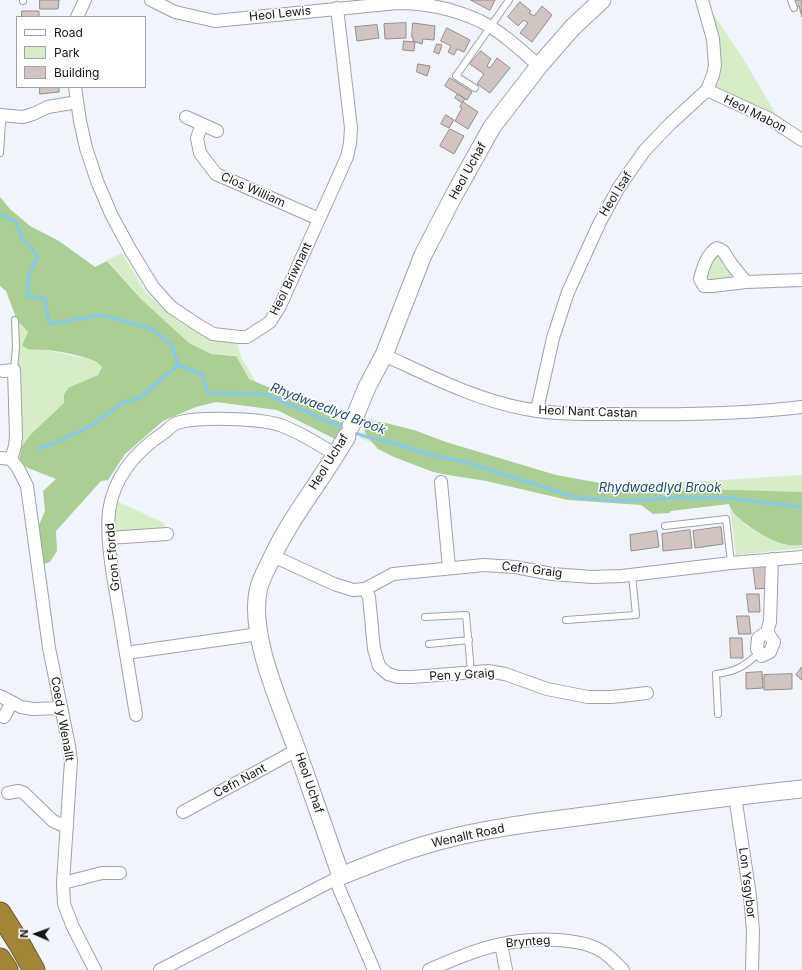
<!DOCTYPE html>
<style>
body{margin:0}
#map{position:relative;width:802px;height:970px;overflow:hidden;background:#f0f4fd;font-family:Inter,sans-serif}
canvas{display:block}
.legend{position:absolute;left:16px;top:16px;width:130px;height:72px;box-sizing:border-box;background:#fff;border:1px solid #a1a1a3;margin:0;padding:5px 7px;list-style:none;font-size:12px;color:#141519}
.legend li{display:flex;align-items:center;gap:8px;height:20px}
.legend b{width:20px;border:1px solid #a1a1a3}
.north{position:absolute;left:16px;top:914px;width:40px;height:40px;-webkit-text-stroke:3px #fff;paint-order:stroke;rotate:272deg;font-size:11px;font-weight:700;line-height:16px;text-align:center;color:#141519}
.north::after{content:'';display:block;margin:auto;width:14px;height:18px;background:#141519;clip-path:polygon(50% 0,100% 100%,50% 72%,0 100%)}
</style>
<div id="map">
<canvas width="802" height="970"></canvas>
<ul class="legend">
<li><b style="height:5px;background:#fff"></b>Road</li>
<li><b style="height:11px;background:#d7edc8"></b>Park</li>
<li><b style="height:11px;background:#d2c5c1"></b>Building</li>
</ul>
<div class="north">N</div>
</div>
<script>
const ctx = document.querySelector('canvas').getContext('2d');
ctx.lineJoin = 'round';
function fill(path, color) {
  ctx.fillStyle = color;
  ctx.fill(path, 'evenodd');
}
function stroke(path, color, width, dash) {
  ctx.strokeStyle = color;
  ctx.lineWidth = width;
  ctx.lineCap = dash ? 'butt' : 'round';
  ctx.setLineDash(dash || []);
  ctx.stroke(path);
}
function write(font, color, halo, rows, align = 'center') {
  ctx.font = font + ' Inter,sans-serif';
  ctx.lineWidth = 3;
  ctx.setLineDash([]);
  ctx.textBaseline = 'middle';
  ctx.strokeStyle = halo;
  ctx.fillStyle = color;
  for (const [text, x, y, turn = 0] of rows) {
    ctx.save();
    ctx.translate(x, y);
    ctx.rotate((+turn || 0) * Math.PI / 180);
    ctx.textAlign = isNaN(turn) ? turn : align;
    if (halo) ctx.strokeText(text, 0, 0);
    ctx.fillText(text, 0, 0);
    ctx.restore();
  }
}
fill(new Path2D(`
 M704 0 744 60 784 128 707 90 714 71 721 68 716 70Z
 M717 248 746 282 704 286 703 266Z
 M122 253 146 293 177 320 201 334 216 339 237 343 242 359 256 382 249 379 235 355 210 354 189 343 144 302 107 260Z
 M17 320 28 332 22 345 34 350H46L89 359 98 363 102 367 98 375 64 395V403L31 434 22 446 19 461 11 459Z
 M370 418 414 438 551 477 607 487 802 475V493L666 494 671 511 655 495 397 453 360 438Z
 M112 499 164 523 167 534 109 538Z
 M730 509 748 527 784 545H802V548L736 555Z`), '#d7edc8');
fill(new Path2D(`
 M0 197 10 209 30 226 59 241 95 267 107 261 141 299 189 343 211 354 236 356 249 379 296 399 344 424 335 439 277 410 216 402 196 407 163 421 125 454 108 480 101 481 56 531 57 551 50 562 38 566 34 533 39 525 45 511 43 491 56 479 28 468 19 461 22 446 31 434 64 403V395L68 388 98 375 102 367C102 367 98 363 98 363 90 357 55 350 45 350 36 349 29 352 22 345L28 332 17 320 6 291 0 286Z
 M382 422 414 430 446 442 556 475 666 495 669 505 666 492 701 489 802 492V545C796 545 789 546 783 544 769 540 732 519 729 504L671 511 669 513 653 514 641 505 568 500 486 481 448 475 433 472 394 457 378 449 367 436 364 429 367 424Z`), '#abce92');
stroke(new Path2D(`
 M0 214 16 222 23 240 38 256 28 277V297L45 298 49 324 101 315 150 328 172 345 178 365 202 374 208 393 265 394 346 429
 M353 432 367 437 394 443 428 454 469 463 575 497 618 501 674 498H729L802 507
 M39 448 57 442 91 426 120 404 141 397 178 365`), '#83c9f1', 3);
const building = new Path2D(`
 M40 0H59L58 9H40Z
 M471 0H495L490 10Z
 M794 0H802V17L799 6 796 8Z
 M520 2 531 11 529 13 534 16 542 6 552 15 532 42 520 33 528 23 524 20 518 26 508 17Z
 M22 11H39V17H22Z
 M406 23V38L385 39 384 24Z
 M413 23 435 26 434 40 423 39 422 44 413 41V37H412Z
 M377 25 379 38 357 41 355 27Z
 M447 28 470 40 464 52 457 49 454 55 448 52 451 46 441 41Z
 M404 41 415 42 414 51 403 50Z
 M437 44 442 45 439 54 434 52Z
 M481 51 491 59 487 66 490 68 497 58 510 68 490 93 477 84 484 74 470 64Z
 M418 64 430 66 427 76 417 72Z
 M450 78 472 92 467 100 445 86Z
 M40 87H59V92L40 94Z
 M458 94 465 99 462 103 455 98Z
 M463 102 478 112 468 129 455 121 462 108 460 107Z
 M446 115 454 120 449 128 441 124Z
 M450 129 464 136 454 154 440 146Z
 M721 527 723 544 695 548 693 531Z
 M690 530 692 548 663 551 662 534Z
 M657 531 659 547 631 551 630 535Z
 M753 565H765L768 588 756 589Z
 M747 594H759L760 612H749Z
 M737 616H749L751 634H739Z
 M730 638H742L743 658H731Z
 M802 667V680L796 675Z
 M762 672 763 688 746 689V673Z
 M792 674V689L764 690V675Z`);
fill(building, '#d2c5c1');
stroke(building, '#988b87', 1);
const lane = new Path2D(`
 M791 0 794 8
 M23 1V0
 M475 88 456 76 509 0
 M0 153 2 122 6 116
 M14 370 16 347 15 320
 M665 526 726 519 731 563
 M425 617 466 615 471 672
 M566 620 636 615 632 575
 M429 644 469 640
 M718 714 716 674C735 672 745 666 759 653`);
const street = new Path2D(`
 M151 0 175 12 215 21 397 3C425 3 454 9 480 21 502 32 521 50 539 66
 M77 17 85 0
 M75 87 80 121 86 148 97 181 111 214 131 251 153 287 171 307 198 325 213 334 239 337H247L270 322 280 306 347 157 350 143 351 128 337 8
 M707 90 770 119 802 140
 M0 115 23 117 33 114 48 107 77 102
 M186 117 217 131
 M202 124 197 138 200 153 216 174 319 219
 M746 282 732 265 723 251 717 248C706 255 703 268 700 279L704 286H712L746 282 802 280
 M384 355C430 376 476 400 526 409 558 415 591 414 623 414 683 415 742 414 802 407
 M3 371 14 370 16 436 15 446 11 459
 M537 410 553 338 568 292 600 222 619 187 645 150 670 124 707 90 713 75 715 65 713 39 702 0
 M0 458 11 459 18 468 27 486 49 648 69 746 71 761 63 883 64 904 73 927 95 970
 M441 482 449 568
 M109 538 167 534
 M273 556 334 584 353 590 365 589 393 574 484 565 515 567 552 574 592 577 622 576 731 563 802 557
 M365 589 369 597 374 649 379 666 388 674 398 677H412L488 671 505 674 547 689 588 697H612L647 693
 M767 632 774 642 770 652 762 656 757 649 758 638 767 632 770 622 772 559
 M126 653 259 634
 M0 696 21 707 33 709 61 708
 M136 715C130 678 124 642 118 605 113 577 106 539 109 511 114 476 136 451 165 432 169 428 175 423 180 422 203 417 258 418 280 425 300 432 318 444 336 455
 M4 717 12 702
 M8 793 19 791 24 793 53 821 67 827
 M735 796 750 896 753 931 752 970
 M183 812 297 750
 M335 879 374 970
 M63 883 102 873H120
 M501 944 506 970
 M160 970 341 876
 M429 970C474 950 508 937 558 940 569 941 581 942 591 946 604 950 614 961 623 970`);
const secondary = new Path2D(`
 M351 426 367 387 384 355 423 255 454 195 492 127 539 66 573 27 602 0
 M347 436C323 479 290 517 270 562 266 570 261 579 259 587 247 633 281 706 297 750 312 792 326 834 341 876 373 863 405 850 439 841 491 827 546 821 600 814 667 805 735 796 802 789`);
const highway = new Path2D(`
 M0 913 19 943 34 970
 M0 959 7 970`);
stroke(lane, '#9ea2ad', 8);
stroke(street, '#9ea2ad', 14);
stroke(secondary, '#9ea2ad', 19);
stroke(highway, '#715e2d', 23);
stroke(lane, '#fff', 6);
stroke(street, '#fff', 12);
stroke(secondary, '#fff', 17);
stroke(highway, '#a38538', 21);
write('12px', '#141519', '#fff', [
 ["Heol Lewis",280,14,-6],
 ["Heol Mabon",755,114,27],
 ["Heol Uchaf",468,171,-61],
 ["Clos William",253,190,24],
 ["Heol Isaf",616,194,-58],
 ["Heol Briwnant",291,279,-64],
 ["Heol Nant Castan",588,412,2],
 ["Heol Uchaf",329,462,-58],
 ["Gron Ffordd",113,557,-95],
 ["Cefn Graig",532,570,7],
 ["Pen y Graig",462,675,-3],
 ["Coed y Wenallt",62,719,80],
 ["Cefn Nant",240,781,-28],
 ["Heol Uchaf",309,783,71],
 ["Wenallt Road",468,836,-12],
 ["Lon Ysgybor",747,883,83],
 ["Brynteg",528,942,-4]
]);
write('italic 13px', '#154d68', '#fff', [
 ["Rhydwaedlyd Brook",328,409,21],
 ["Rhydwaedlyd Brook",660,488]
]);
</script>
